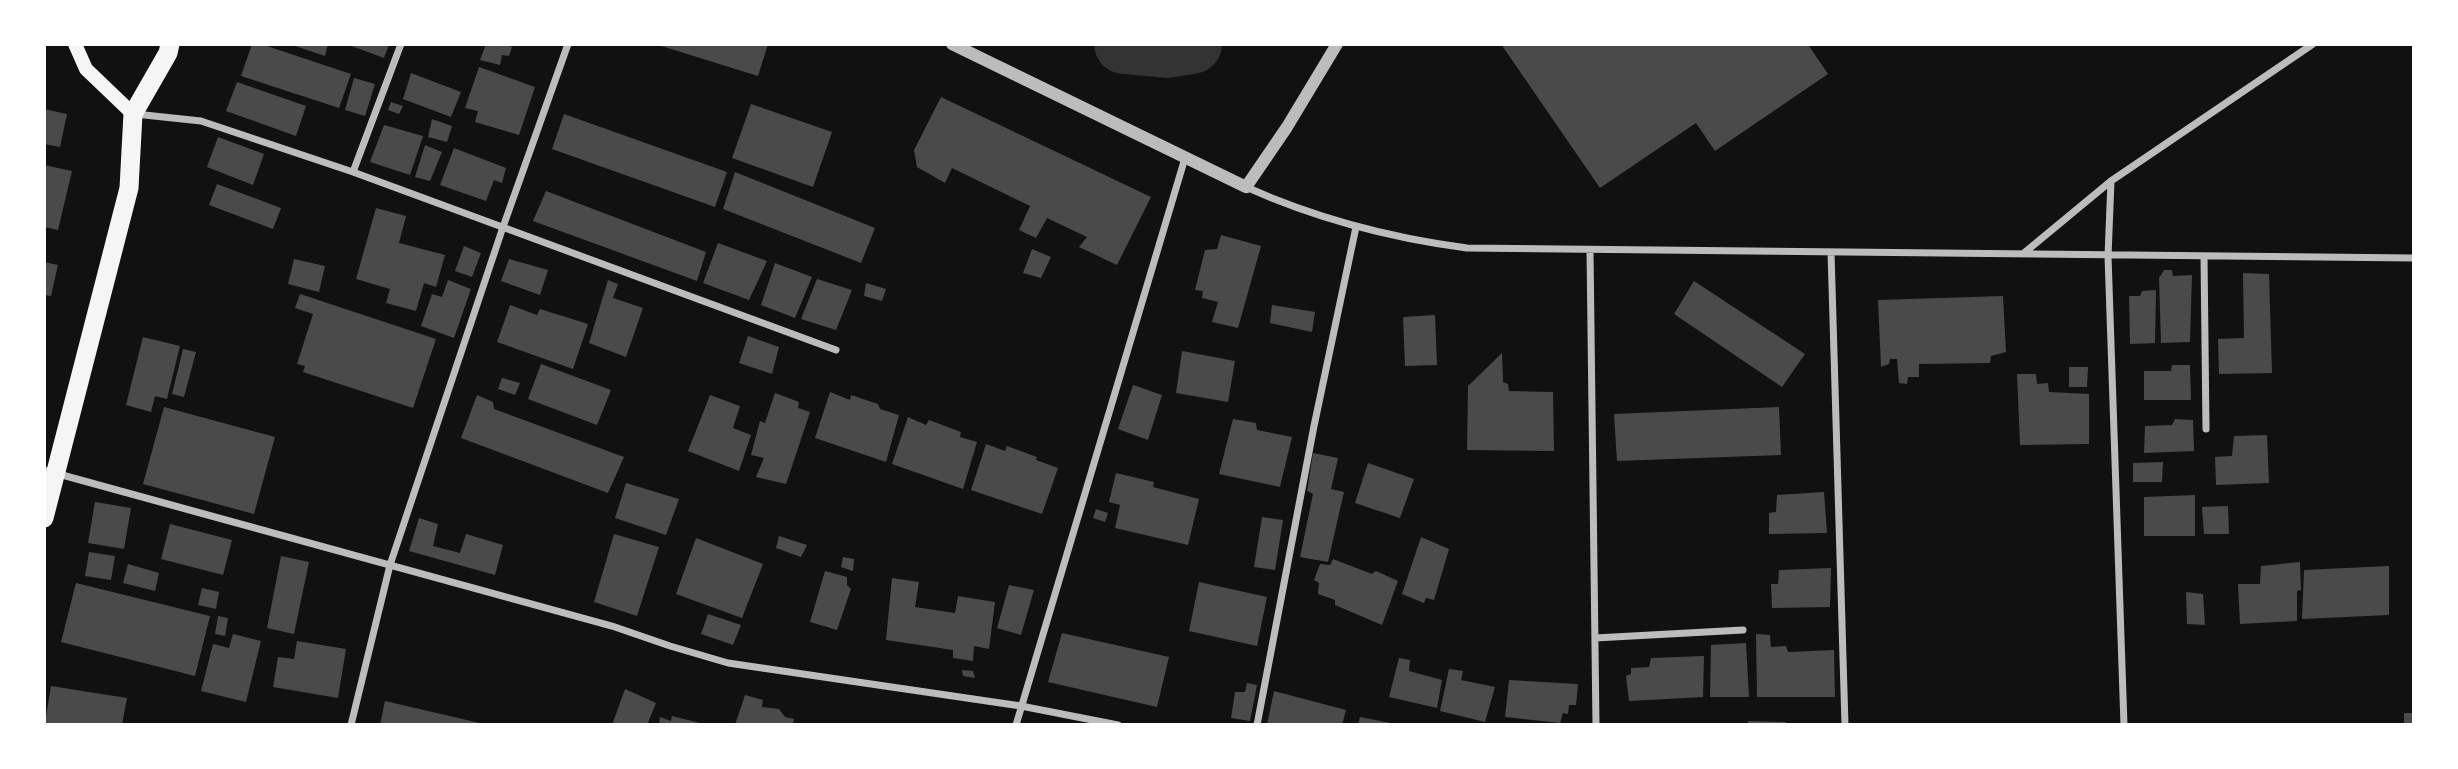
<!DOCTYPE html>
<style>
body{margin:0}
#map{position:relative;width:2458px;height:769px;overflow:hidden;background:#111;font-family:Poppins,sans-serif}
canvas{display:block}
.frame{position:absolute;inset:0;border:46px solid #fff;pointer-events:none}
</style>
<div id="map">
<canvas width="2458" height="769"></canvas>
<div class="frame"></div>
</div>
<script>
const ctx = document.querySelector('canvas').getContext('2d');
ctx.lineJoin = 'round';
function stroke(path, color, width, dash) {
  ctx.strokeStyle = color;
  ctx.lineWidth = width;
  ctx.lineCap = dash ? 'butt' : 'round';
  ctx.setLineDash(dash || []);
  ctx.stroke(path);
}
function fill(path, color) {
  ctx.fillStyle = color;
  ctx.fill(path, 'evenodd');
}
stroke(new Path2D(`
 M1124 44 1167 48 1192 44`), '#333', 60);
fill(new Path2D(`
 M252 44H261L351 74 339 108 241 76Z
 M289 44H328L325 56Z
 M346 44H389L384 58Z
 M486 44H502L512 47 509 56 502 55 500 65 480 60Z
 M655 44H768L758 76Z
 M1501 44H1813L1809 46 1828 74 1715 151 1696 123 1600 188Z
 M479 67 535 87 519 135 475 122 478 111 465 108Z
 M411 73 461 92 451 117 403 99Z
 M354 78 375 84 365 116 345 110Z
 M237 82 306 106 296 136 226 111Z
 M941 97 1151 197 1117 265 1079 247 1087 237 1047 218 1036 238 1019 230 1030 206 952 168 945 183 917 167 914 150Z
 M391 102 403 106 399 114 388 110Z
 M751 104 832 132 813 187 732 158Z
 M44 109 67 114 60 147 44 144Z
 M564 114 727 172 715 207 552 149Z
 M432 119 452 126 447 142 428 137Z
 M384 125 423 136 410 175 370 162Z
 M218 137 264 154 253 185 207 167Z
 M425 145 442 152 430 181 415 177Z
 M454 148 506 168 502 183 494 180 486 201 440 185Z
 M44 165 72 171 58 230 44 227Z
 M735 172 875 228 861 263 723 209Z
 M217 184 281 208 273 229 209 205Z
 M546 191 706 252 697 281 533 221Z
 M376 208 406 216 399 243 445 255 436 287 424 283 416 311 386 303 390 289 356 279Z
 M1221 235 1261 246 1238 328 1212 322 1218 302 1202 298 1203 291 1195 290 1205 250 1217 249Z
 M718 243 767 261 749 300 703 283Z
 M464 246 481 253 472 277 455 271Z
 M1032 249 1051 257 1041 278 1023 273Z
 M294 259 325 266 319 292 288 284Z
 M509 259 548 270 540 295 501 281Z
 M44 262 58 265 51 296 44 295Z
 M775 263 812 277 795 318 761 305Z
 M2164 270H2172L2173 276 2192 275 2190 342 2161 343 2159 278Z
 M2243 273 2269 274 2272 373 2219 374 2218 339 2244 338Z
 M817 279 852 290 836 330 801 319Z
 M448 280 471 289 454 338 421 326 432 294 442 297Z
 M608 280 618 284 613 298 643 308 626 357 589 343Z
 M1694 281 1805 354 1782 387 1674 314Z
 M866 283 886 289 882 301 864 296Z
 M2156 290 2155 343 2130 344 2129 296H2140L2142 291Z
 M300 294 436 339 413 408 303 372 305 366 297 364 313 314 295 308Z
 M2003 296 2006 352 1991 356 1990 363 1919 364V377H1908L1907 384 1899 383 1897 359H1890L1889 364 1881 367 1878 300Z
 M510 305 537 315 540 309 588 324 573 369 497 342Z
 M1272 305 1315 312 1312 332 1270 323Z
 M1435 315 1437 365 1405 366 1403 317Z
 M748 336 779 347 772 374 739 363Z
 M143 337 180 346 167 399 155 396 151 412 126 405Z
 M183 349 196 352 184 397 172 394Z
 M1182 351 1235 361 1228 402 1176 393Z
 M1502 353 1503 382 1508 384 1509 391 1553 392 1554 451 1467 450 1468 386Z
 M541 364 611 390 597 425 528 399Z
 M2172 365H2190L2191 400H2144V371H2171Z
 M2069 367H2088L2087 387H2069Z
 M2017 374H2036L2037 384 2048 383 2049 392 2089 394V444L2020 445Z
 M502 378 520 383 515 395 498 389Z
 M1133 385 1162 395 1148 440 1118 429Z
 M830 392 850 400 851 395 878 404 880 409 899 415 886 462 815 438Z
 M775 393 799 402 798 408 810 412 786 484 756 477 764 458 751 455 760 421 765 423Z
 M477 395 493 402 494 409 624 457 608 493 461 438Z
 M710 395 740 406 733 428 751 435 739 471 688 451Z
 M164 407 275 437 254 514 143 484Z
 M1779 407 1781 455 1617 461 1614 414Z
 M908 417 926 425 929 420 961 432 960 437 977 442 963 489 892 464Z
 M1233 419 1256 423 1257 430 1292 437 1280 487 1219 474Z
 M2175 419 2193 420 2194 451 2144 453 2145 426 2172 425Z
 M2267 435 2269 483 2216 485 2215 457 2232 456 2234 436Z
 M986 444 1005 451 1007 446 1037 457 1036 460 1058 468 1042 514 971 490Z
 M1313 453 1338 458 1331 489 1344 492 1328 562 1300 557 1313 494 1307 491Z
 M2163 462 2162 482H2133V463Z
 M1368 463 1414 479 1400 518 1355 503Z
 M1116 473 1154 482 1153 487 1199 499 1188 545 1115 528 1120 505 1109 502Z
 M626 483 679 499 666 535 615 518Z
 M1824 492 1827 533 1769 534V513L1776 512 1777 495Z
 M2195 495V536H2144V497Z
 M95 502 131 508 124 549 88 543Z
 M2228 506 2229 534H2204L2202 507Z
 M1096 509 1108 513 1105 522 1093 518Z
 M1262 517 1283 520 1275 570 1254 567Z
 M419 518 438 524 433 546 460 553 466 534 503 545 495 575 409 551Z
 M170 524 232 540 223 575 161 559Z
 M614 534 659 547 637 616 594 602Z
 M779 536 807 545 801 557 776 548Z
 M1421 537 1449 549 1434 600 1426 598 1424 603 1402 594Z
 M696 538 763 564 742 618 676 594Z
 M89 552 115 556 111 580 85 576Z
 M281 556 309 562 294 634 267 628Z
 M843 557 854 559 853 571 841 567Z
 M1333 559 1372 574 1376 571 1398 581 1382 625 1335 605V600L1318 594 1319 583 1314 580 1320 564 1330 565Z
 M2300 562 2301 590 2297 591V621L2240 624 2238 584H2260L2261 566Z
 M128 564 159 573 155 591 123 583Z
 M2389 566V615L2302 619 2304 570Z
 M1831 568 1830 607 1772 608 1771 584H1778L1779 570Z
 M825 571 847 577V585L851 589 837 630 810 622Z
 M892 578 919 582 915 607 955 613 958 596 995 602 989 649 974 646 973 661 953 658V650L886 640Z
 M1199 582 1267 597 1257 646 1189 631Z
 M76 583 210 616 195 676 61 642Z
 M1009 585 1034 590 1021 635 997 628Z
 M202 588 219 592 216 609 198 605Z
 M2186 592 2203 594 2205 625 2187 624Z
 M708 614 741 625 733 645 701 634Z
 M218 616 228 618 225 636 215 634Z
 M1062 633 1169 657 1157 707 1048 682Z
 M233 634 261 641 246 702 201 691 213 644 229 648Z
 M1756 634 1770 635 1771 647 1786 646 1788 652 1834 650 1835 697H1757Z
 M297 641 346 649 338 698 273 687 278 657 294 659Z
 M1746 643 1749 697H1710L1711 645Z
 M1704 656 1703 697 1629 701 1626 676 1631 674V668L1649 667 1651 658Z
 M1399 658 1410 660 1409 671 1442 680 1437 708 1389 697Z
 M1449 669 1463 671 1461 680 1495 687 1485 722 1440 711Z
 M962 670 973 671 975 678 963 676Z
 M1509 680 1578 684 1576 705H1569L1568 714 1563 713 1560 723 1505 717Z
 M1247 683 1257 685 1250 721 1231 718 1235 692H1245Z
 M51 686 127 698 122 725 45 723Z
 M625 689 656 703 647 725H612Z
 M1274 691 1346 710 1342 725H1267Z
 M745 695 763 700 762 707 779 709 785 717 794 719 793 725H735Z
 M385 701 484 724V725H380Z
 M2404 713H2414V725H2404Z
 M672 716 704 724V725H659L660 717 671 721Z
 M1360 717 1396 724V725H1358Z
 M1748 721 1786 722V725H1748Z`), '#4a4a4a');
stroke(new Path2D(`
 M135 114 201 121 353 172 836 350
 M353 172 401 44
 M2111 181 2108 256 2124 725
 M1246 187C1317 219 1391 238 1467 248L2414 258
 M1590 250 1596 725
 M1831 252 1845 725
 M2024 253 2111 181 2313 44
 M2204 256 2206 429
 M44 470 612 626 670 646 728 663 1021 706 1118 725
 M1595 638 1743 630
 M351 725 390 565 503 227 568 44
 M1016 725 1185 158
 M1257 725 1314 426 1356 227`), '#bcbcbc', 7);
stroke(new Path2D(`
 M952 44 1246 187 1287 127 1337 44`), '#bcbcbc', 12);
stroke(new Path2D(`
 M75 44 86 69 133 114`), '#f5f5f5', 14);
stroke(new Path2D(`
 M44 518 129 188 133 114 168 53 170 44`), '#f5f5f5', 19);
</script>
